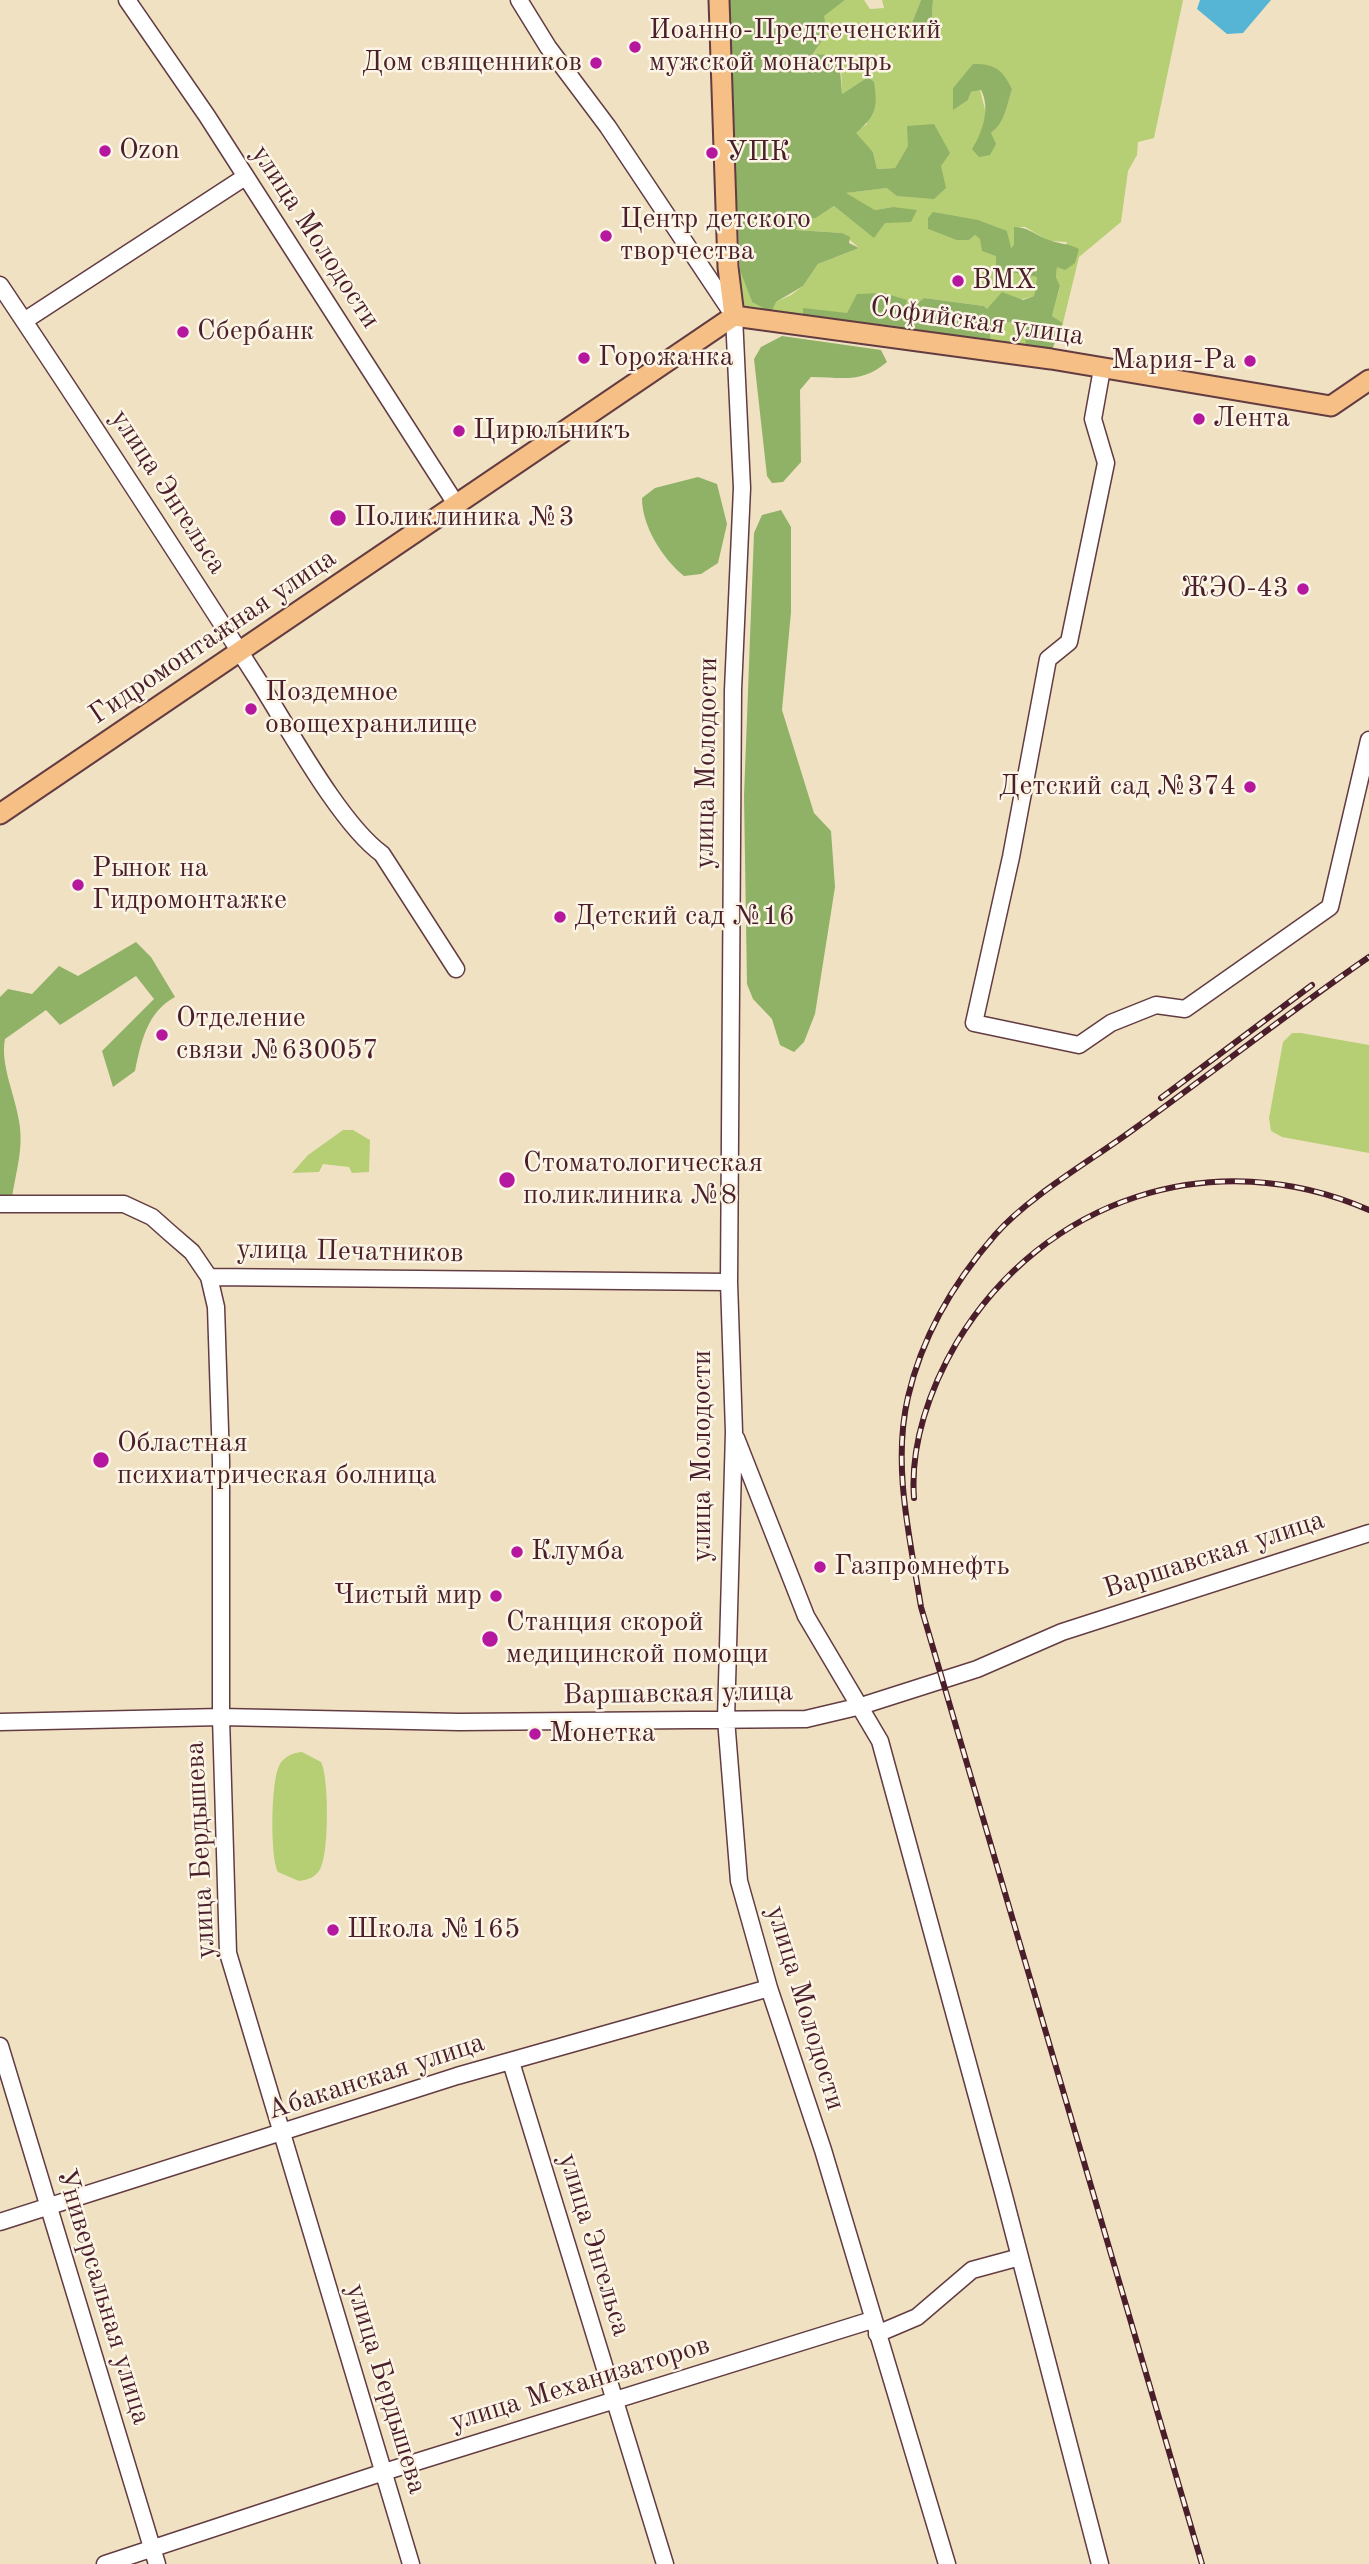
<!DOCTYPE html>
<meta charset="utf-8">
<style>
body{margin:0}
canvas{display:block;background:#f0e1c3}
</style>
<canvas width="1369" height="2564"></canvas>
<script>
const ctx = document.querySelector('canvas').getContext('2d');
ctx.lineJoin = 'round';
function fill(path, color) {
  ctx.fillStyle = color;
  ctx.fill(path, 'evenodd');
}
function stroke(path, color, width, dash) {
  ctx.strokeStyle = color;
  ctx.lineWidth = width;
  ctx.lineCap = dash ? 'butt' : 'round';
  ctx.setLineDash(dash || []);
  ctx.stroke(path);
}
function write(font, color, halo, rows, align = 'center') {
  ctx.font = font + ' "Old Standard TT",serif';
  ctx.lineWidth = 5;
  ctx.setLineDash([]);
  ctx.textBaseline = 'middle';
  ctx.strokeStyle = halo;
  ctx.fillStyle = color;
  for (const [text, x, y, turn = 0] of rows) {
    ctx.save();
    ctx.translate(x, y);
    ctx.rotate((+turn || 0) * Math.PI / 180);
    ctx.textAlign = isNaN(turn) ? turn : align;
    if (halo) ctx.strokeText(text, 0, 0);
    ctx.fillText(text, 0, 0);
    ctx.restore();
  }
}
fill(new Path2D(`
 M845 0H864L870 9 884 8 882 0H921L909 30 931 31 933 0H1183L1154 138 1138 142 1137 155 1128 171 1121 222 1079 257 1063 323 1052 316 1060 287 1056 277 1057 267 1067 242 1049 241 1025 227H1014V246L1010 248 1007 231 928 229 956 240H969L975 235C998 251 1007 270 1037 277L1034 296 987 309 984 306 924 298 918 304 909 324 854 305 847 313 803 316 746 312 740 303V271L752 302H776L791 295 803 286 818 264 859 248 842 233 795 230 799 221 816 218 834 206 874 237 893 207 875 210 845 193 887 188 908 146 895 168 877 169 873 152 855 133 867 124 868 77 842 94 841 65 813 55 826 33 823 16ZM974 64 1012 89C1007 105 1005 123 991 133L980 90 971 92 968 100 953 109V88Z
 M995 322 1024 323 1039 352 993 351 990 334Z
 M1301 1033 1369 1045V1153L1282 1137 1271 1131 1269 1118 1283 1042 1292 1033Z
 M343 1130H353L370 1140 369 1172 352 1173 349 1167 323 1164 319 1172 292 1173 308 1155Z
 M302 1752 321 1762C329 1777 329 1852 321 1867 317 1877 308 1880 299 1881L278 1872C270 1856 271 1782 279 1766 283 1757 292 1753 302 1752Z`), '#b6cf74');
fill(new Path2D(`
 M728 0H845L824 16 827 33 813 54 839 56 842 94 868 77 874 82C878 107 876 116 856 133L873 152 877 169 895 168 908 146 907 126 934 124 950 153 941 166 946 188 934 199 897 196 887 188 846 193 875 210 893 207 917 210 911 222 885 223 874 238 834 206 816 218 799 221 796 230 842 233 850 237 849 243 859 248 818 264 803 286 776 302 771 312 752 302 740 271Z
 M921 0H933L931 31 921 34 909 30Z
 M973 64C995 64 1002 69 1012 89 1007 105 1005 123 991 133L996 144 990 155 979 157 972 149C982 133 991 109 981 90L971 92 968 100 953 110V88Z
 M933 212 978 220 1007 231 1011 248 1014 245V227C1028 227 1034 234 1046 239 1057 244 1068 243 1079 249L1075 263 1065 270 1057 267 1056 277 1060 286 1052 316 1063 323 1051 352H1039L1026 345 1023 323 995 322 990 334 993 351 803 316V308L847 313 857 294 884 293 907 300 903 321 909 323 918 303 924 298 984 306 987 309 1002 292 1023 300 1034 296 1037 277 996 269V256L982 251 980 239 975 235 969 240H956L928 229V218Z
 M782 336 881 350 887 362C861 384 843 377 811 377L800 390 801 462 783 482 772 483 767 476 754 359 761 347Z
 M698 477 717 484 727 524 718 563 701 574 684 576C662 558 642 526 642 498L655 488Z
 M781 510 791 527V612L782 710 814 813 831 831 835 887 815 1014 804 1042 794 1052 780 1045 772 1019 753 999 747 984 744 796 754 533 762 515Z
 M136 942 151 957 175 997C147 1012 141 1042 135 1071L113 1087 102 1051 154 999 136 976 60 1025 46 1010 5 1039C0 1065 15 1094 19 1121 24 1148 16 1171 12 1198L0 1200V997L8 989 32 994 59 966 78 976Z`), '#90b266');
fill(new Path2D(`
 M1200 0H1271L1243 33 1227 34 1197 9Z`), '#56b5d4');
const minor = new Path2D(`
 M127 0 207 116 456 504
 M519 0 548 47 608 127 734 316 742 488 733 690 729 1282 734 1432 726 1719 739 1881 769 1988 823 2150 947 2564
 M0 285C87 415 172 546 256 677 287 725 339 823 382 854L456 969
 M24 321 245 177
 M1102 369 1093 419 1106 463 1069 642 1048 659 1011 857 974 1023 1079 1045 1111 1023 1156 1005 1185 1009 1330 907 1369 740
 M0 1204H124L152 1217 170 1233 192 1252 209 1277 216 1307 221 1461V1717L228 1953 411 2564
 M209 1277 729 1282
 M736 1438 806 1616 880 1741 1003 2192 1100 2564
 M0 1722 221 1717 459 1722 806 1719 861 1706 977 1669 1062 1632 1369 1533
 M0 2046 157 2564
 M511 2062 665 2564
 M0 2222 457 2076 769 1988
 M877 2334 917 2317 972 2270 1020 2257
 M105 2564 384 2472 872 2320`);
const major = new Path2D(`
 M719 0 728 267 734 316
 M734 316 1051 359 1331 406 1369 380
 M0 814 734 316`);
stroke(minor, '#633c42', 19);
stroke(major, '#633c42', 23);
stroke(minor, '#fff', 16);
stroke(major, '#f5bf86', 19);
const rail = new Path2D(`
 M1161 1098 1312 985
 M914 1498C910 1444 930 1388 957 1342 1044 1198 1214 1142 1369 1210
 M1202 2564 921 1607C910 1538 892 1465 908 1397 922 1336 954 1282 995 1235 1029 1196 1092 1160 1134 1129 1213 1072 1289 1012 1369 957`);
stroke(rail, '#4a1f2b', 6);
stroke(rail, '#fcf5e5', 3.5, [10]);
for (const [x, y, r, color] of [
 [635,47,7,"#b5179e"],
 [596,63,7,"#b5179e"],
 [105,151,7,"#b5179e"],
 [712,153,7,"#b5179e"],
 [606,236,7,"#b5179e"],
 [958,281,7,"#b5179e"],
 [183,332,7,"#b5179e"],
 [584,358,7,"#b5179e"],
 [1250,361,7,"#b5179e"],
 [1199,419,7,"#b5179e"],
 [459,431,7,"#b5179e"],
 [338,518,9,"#b5179e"],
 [1303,589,7,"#b5179e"],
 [251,709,7,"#b5179e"],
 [1250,787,7,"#b5179e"],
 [78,885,7,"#b5179e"],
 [560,917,7,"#b5179e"],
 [162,1035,7,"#b5179e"],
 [507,1180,9,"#b5179e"],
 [101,1460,9,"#b5179e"],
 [517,1552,7,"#b5179e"],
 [820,1567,7,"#b5179e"],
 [496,1596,7,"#b5179e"],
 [490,1639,9,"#b5179e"],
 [535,1734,7,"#b5179e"],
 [333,1930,7,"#b5179e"]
]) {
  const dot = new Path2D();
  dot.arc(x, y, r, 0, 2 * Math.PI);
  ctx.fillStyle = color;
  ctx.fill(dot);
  stroke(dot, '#fcf5e5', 2.5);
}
write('28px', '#4a1f2b', '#fcf5e5', [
 ["Иоанно-Предтеченский",649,31],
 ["мужской монастырь",649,63],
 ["Дом священников",582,63,"right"],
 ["Ozon",119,151],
 ["УПК",726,153],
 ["Центр детского",620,220],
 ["творчества",620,252],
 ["BMX",972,281],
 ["Сбербанк",197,332],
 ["Горожанка",598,358],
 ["Мария-Ра",1236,361,"right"],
 ["Лента",1213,419],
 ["Цирюльникъ",473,431],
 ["Поликлиника №3",354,518],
 ["ЖЭО-43",1289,589,"right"],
 ["Поздемное",265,693],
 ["овощехранилище",265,725],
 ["Детский сад №374",1236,787,"right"],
 ["Рынок на",92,869],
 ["Гидромонтажке",92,901],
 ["Детский сад №16",574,917],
 ["Отделение",176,1019],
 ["связи №630057",176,1051],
 ["Стоматологическая",523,1164],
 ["поликлиника №8",523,1196],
 ["Областная",117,1444],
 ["психиатрическая болница",117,1476],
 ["Клумба",531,1552],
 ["Газпромнефть",834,1567],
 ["Чистый мир",482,1596,"right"],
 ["Станция скорой",506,1623],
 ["медицинской помощи",506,1655],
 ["Монетка",549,1734],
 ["Школа №165",347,1930]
], 'left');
write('28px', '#4a1f2b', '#fcf5e5', [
 ["улица Молодости",315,237,57],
 ["Софийская улица",977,322,8],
 ["улица Энгельса",168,492,57],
 ["Гидромонтажная улица",213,637,-34],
 ["улица Молодости",707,763,-89],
 ["улица Печатников",350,1252,1],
 ["улица Молодости",703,1456,-90],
 ["Варшавская улица",1214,1555,-18],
 ["Варшавская улица",678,1694,-1],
 ["улица Бердышева",201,1850,-93],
 ["улица Молодости",805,2008,73],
 ["Абаканская улица",376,2077,-18],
 ["улица Энгельса",594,2245,73],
 ["Универсальная улица",103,2297,73],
 ["улица Механизаторов",580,2384,-17],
 ["улица Бердышева",386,2389,73]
]);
</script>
